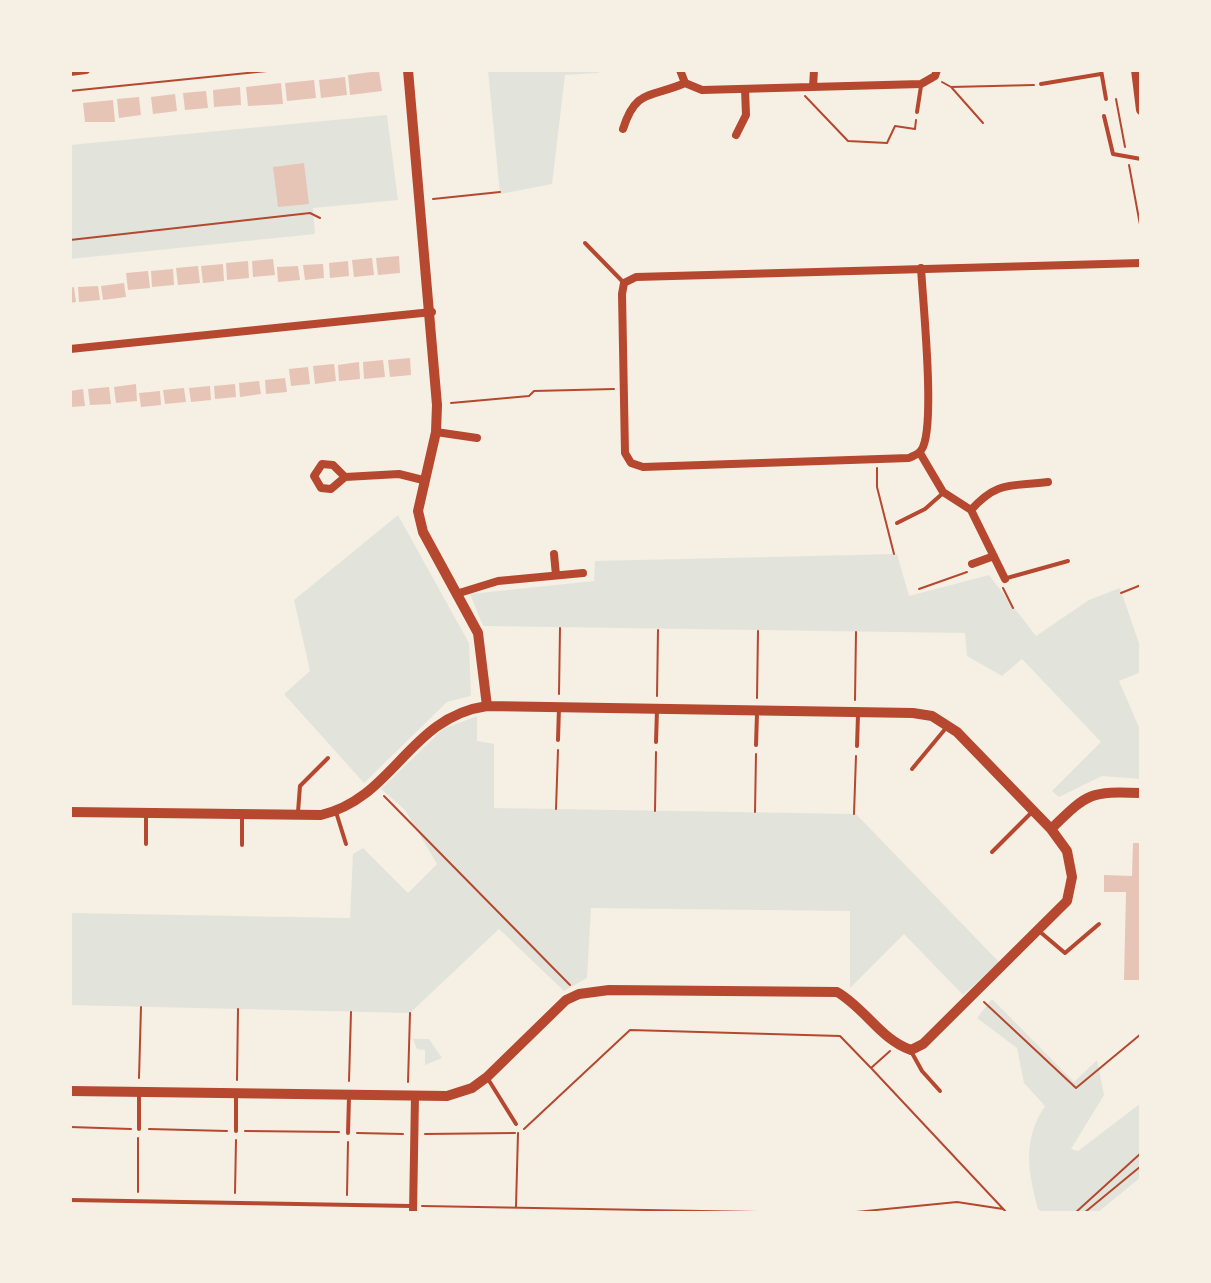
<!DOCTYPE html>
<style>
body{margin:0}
#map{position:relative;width:1211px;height:1283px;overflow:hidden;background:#f6efe4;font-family:Poppins,sans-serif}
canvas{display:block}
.frame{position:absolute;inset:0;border:72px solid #f6efe4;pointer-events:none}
</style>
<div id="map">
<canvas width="1211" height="1283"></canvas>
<div class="frame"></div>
</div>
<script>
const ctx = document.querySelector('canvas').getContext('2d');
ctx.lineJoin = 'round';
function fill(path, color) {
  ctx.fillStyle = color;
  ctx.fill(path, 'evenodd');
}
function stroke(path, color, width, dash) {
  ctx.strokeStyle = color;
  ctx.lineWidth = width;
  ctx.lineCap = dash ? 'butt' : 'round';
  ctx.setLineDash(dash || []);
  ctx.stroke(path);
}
fill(new Path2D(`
 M488 70H599V73L565 75 552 184 500 194Z
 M387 115 398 200 313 208 315 234 70 259V145Z
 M398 515 469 643 471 696 447 702 364 783 284 694 310 671 294 600Z
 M897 554 909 596 989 575 1036 636 1089 600 1120 588 1141 649V672L1119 681 1141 732V779L1102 776 1059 797 1052 791 1101 742 1022 659 1002 676 967 656 965 633 483 626 470 594 594 581 595 561Z
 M477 716V741L494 744V808L856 814 999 962 963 995 904 934 850 988V911L591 908 587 978 564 991 499 929 410 1013 70 1005V913L350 918 353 854 363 848 408 893 437 864 405 810 381 789 443 729Z
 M992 999 1074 1082 1097 1060 1104 1095 1071 1149 1078 1151 1141 1103V1177L1097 1213H1042L1038 1209C1028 1172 1022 1140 1045 1106L1024 1083 1017 1048 977 1018Z
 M413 1039H429L442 1058 425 1065V1050L417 1049Z`), '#e2e4dc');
fill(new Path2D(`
 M379 71 382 91 350 95 348 75Z
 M345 77 347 95 321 98 319 80Z
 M314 80 316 98 287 101 285 83Z
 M281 83 283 104 248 106 246 87Z
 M240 87 241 105 214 107 213 90Z
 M206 91 208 108 185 110 183 93Z
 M175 94 177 111 153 114 151 97Z
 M139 97 141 115 119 118 117 99Z
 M113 100 115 122H85L83 103Z
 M304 163 309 204 278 207 273 167Z
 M399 256 400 273 378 275 376 258Z
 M372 258 374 275 354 277 352 260Z
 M273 259 275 275 253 277 252 261Z
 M248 261 249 278 227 280 226 263Z
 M348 261 349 276 330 278 329 263Z
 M223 264 224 281 203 283 201 266Z
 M323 264 324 278 305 280 303 265Z
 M198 266 200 283 178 285 176 268Z
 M298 266 300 280 278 282 277 267Z
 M173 269 174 285 152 287 151 271Z
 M148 271 150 288 128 290 126 273Z
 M124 283 126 297 103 300 101 286Z
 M98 286 100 300 79 302 78 287Z
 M74 287 76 302 70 303V288Z
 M410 358 411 375 390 377 388 360Z
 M383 360 385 377 364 379 363 362Z
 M359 362 360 379 339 381 338 365Z
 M334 364 336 381 315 384 313 366Z
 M308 367 310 384 291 386 289 369Z
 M285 378 287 392 266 394 265 380Z
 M259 381 261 394 240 397 239 383Z
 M136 384 137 401 116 403 114 387Z
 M235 384 236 397 215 399 214 386Z
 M210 386 211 400 191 402 189 388Z
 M109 387 111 404 90 405 88 389Z
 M184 388 186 402 165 404 163 390Z
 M83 389 85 406 70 407V391Z
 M160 391 161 405 141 407 139 393Z
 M1133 843H1141V980H1124L1126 892H1104V875L1132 876Z`), '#e6c5b7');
stroke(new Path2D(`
 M942 82 951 87 1034 85
 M952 88 983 123
 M70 91 277 70
 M805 96 848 141 887 143 895 126 915 129 916 120
 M1116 99 1125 147
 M1129 165 1141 230
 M433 199 500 192
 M70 240 310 213 320 218
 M451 403 529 396 534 391 614 389
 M877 468V487L894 554
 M1003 588 1013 608
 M919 589 967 572
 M1121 593 1141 585
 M559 694 560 628
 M657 696 658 630
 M757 698 758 631
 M855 700 856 632
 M384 796 570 985
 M556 809 558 750
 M655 811 656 752
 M755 812 756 754
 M854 814 856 756
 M984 1002 1076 1088 1141 1034
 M872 1069 1007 1213
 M139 1078 141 1007
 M237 1080 238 1009
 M349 1081 351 1012
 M408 1082 410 1013
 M70 1127 131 1129
 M149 1129 227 1131
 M524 1129 630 1030 840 1036 871 1068 890 1051
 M245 1131 339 1132
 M357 1133 403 1134
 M425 1134 515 1133
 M138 1192V1138
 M235 1193 236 1140
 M347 1195 348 1142
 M422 1206 814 1213
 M516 1206 518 1133
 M846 1213 957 1202 1003 1209
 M1075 1213 1141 1153
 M1084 1213 1141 1166`), '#b5482f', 2);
stroke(new Path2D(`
 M1101 70 1106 99
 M1041 84 1101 74
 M917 112 921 86
 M1104 116 1113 154 1141 159
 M585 243 624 283
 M897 523 925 509 942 494
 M1007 578 1068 561
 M558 740 559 707
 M656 742 657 709
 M756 745 757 713
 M857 746 858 715
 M912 769 946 728
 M298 812 300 786 328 758
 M336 812 346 844
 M146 815V844
 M242 816V845
 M992 852 1032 812
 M1039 931 1065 953 1099 924
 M912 1053 922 1071 940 1091
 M488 1079 516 1124
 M236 1095V1131
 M139 1129V1094
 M348 1133 349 1097
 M70 1200 411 1206`), '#b5482f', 4);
stroke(new Path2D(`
 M680 70 685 83 702 90 921 84 935 76 937 70
 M70 72 86 70
 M813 87 814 70
 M623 129C636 88 651 98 685 83
 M736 135 746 115 745 89
 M921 268C923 303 935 420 923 447 920 454 915 455 909 458L643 467 631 463 625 453 622 294 624 283 636 277 1141 263
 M70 349 432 312
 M436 432 477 438
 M920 453 943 492 971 510 1005 579
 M345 477 333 465 322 464 314 476 321 488 331 489 345 477 399 474 423 480
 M971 510C998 480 1011 487 1048 482
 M554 554 556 575
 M972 564 994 556
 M456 594 498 581 583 573
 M413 1213 415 1096`), '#b5482f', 8);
stroke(new Path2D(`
 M408 70 437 405 436 432 418 511 423 532 478 633 487 706
 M1136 70 1141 110
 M70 812 321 815C394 798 409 717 487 706L913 713 932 716 957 732 1051 829 1067 851 1072 877 1067 901 923 1044 911 1050C881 1040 865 1008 837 992L609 990 579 994 566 1000 487 1077 472 1088 447 1096 70 1091
 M1051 829C1088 793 1089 791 1141 793`), '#b5482f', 10);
</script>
